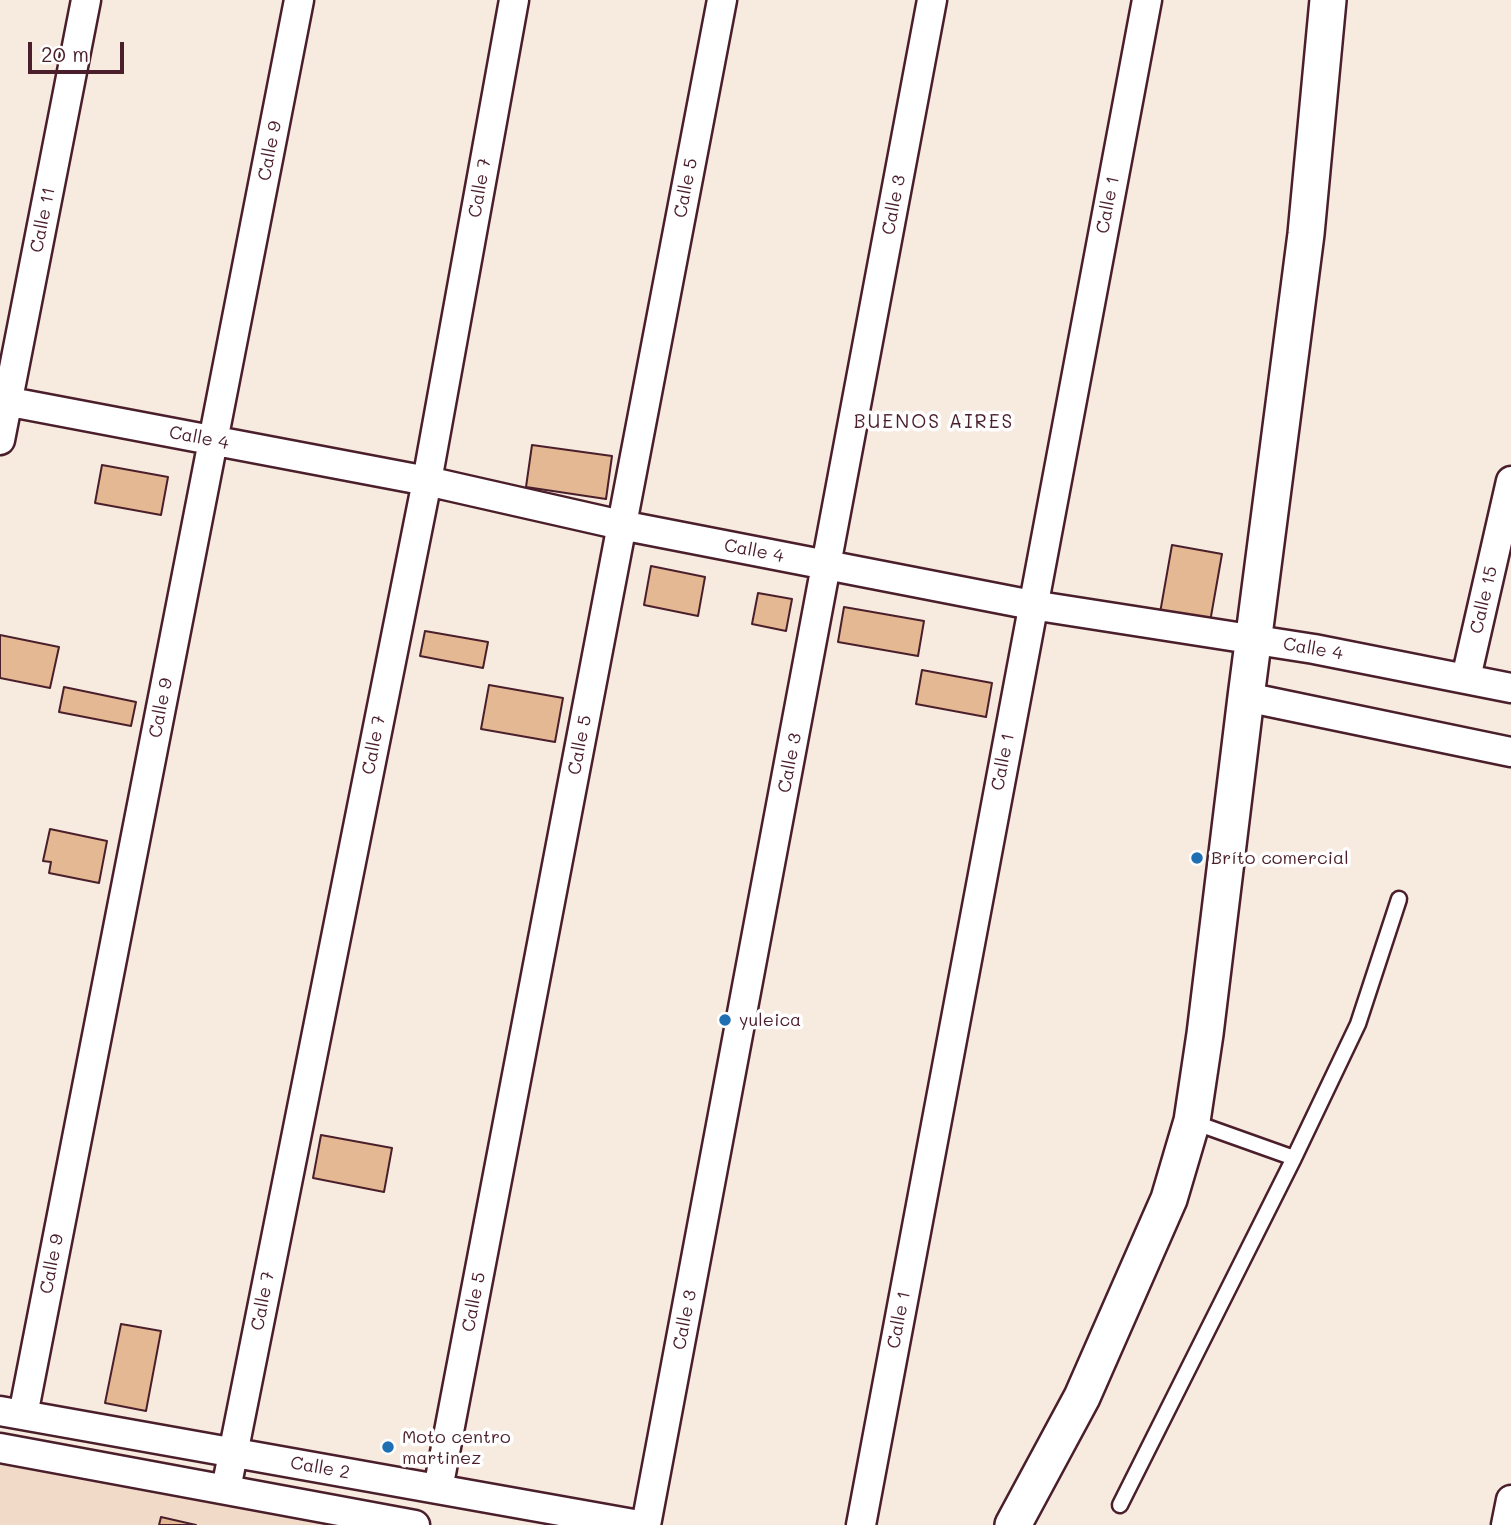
<!DOCTYPE html>
<meta charset="utf-8">
<style>
body{margin:0}
#map{position:relative;width:1511px;height:1525px;overflow:hidden;background:#f7eadf;font-family:Mali,sans-serif}
canvas{display:block}
.scale{position:absolute;left:28px;top:42px;width:96px;height:32px;box-sizing:border-box;border:4px solid #4a1f2b;border-top:0;padding-left:9px;font-size:21px;line-height:24px;white-space:nowrap;color:#4a1f2b;-webkit-text-stroke:5px #fff;paint-order:stroke}
</style>
<div id="map">
<canvas width="1511" height="1525"></canvas>
<div class="scale">20 m</div>
</div>
<script>
const ctx = document.querySelector('canvas').getContext('2d');
ctx.lineJoin = 'round';
function fill(path, color) {
  ctx.fillStyle = color;
  ctx.fill(path, 'evenodd');
}
function stroke(path, color, width, dash) {
  ctx.strokeStyle = color;
  ctx.lineWidth = width;
  ctx.lineCap = dash ? 'butt' : 'round';
  ctx.setLineDash(dash || []);
  ctx.stroke(path);
}
function write(font, color, halo, rows, align = 'center') {
  ctx.font = font + ' Mali,sans-serif';
  ctx.lineWidth = 7;
  ctx.setLineDash([]);
  ctx.textBaseline = 'middle';
  ctx.strokeStyle = halo;
  ctx.fillStyle = color;
  for (const [text, x, y, turn = 0] of rows) {
    ctx.save();
    ctx.translate(x, y);
    ctx.rotate((+turn || 0) * Math.PI / 180);
    ctx.textAlign = isNaN(turn) ? turn : align;
    if (halo) ctx.strokeText(text, 0, 0);
    ctx.fillText(text, 0, 0);
    ctx.restore();
  }
}
fill(new Path2D(`
 M0 1459 374 1525H0Z`), '#f1dbc8');
const building = new Path2D(`
 M532 445 612 456 606 499 526 487Z
 M102 465 168 477 161 515 95 503Z
 M1172 545 1222 554 1210 622 1160 613Z
 M651 566 705 577 698 616 644 605Z
 M758 593 792 599 786 631 752 624Z
 M844 607 924 621 918 656 838 642Z
 M425 631 488 642 483 668 420 656Z
 M0 635 59 647 50 688 0 678Z
 M922 670 992 683 986 717 916 704Z
 M489 685 563 698 555 742 481 729Z
 M64 687 136 702 131 726 59 712Z
 M50 829 107 841 99 883 49 873 51 862 43 861Z
 M321 1135 392 1148 384 1192 313 1178Z
 M121 1324 161 1331 146 1411 105 1403Z
 M161 1517 196 1525H159Z`);
fill(building, '#e3b893');
stroke(building, '#4a1f2b', 2);
const service = new Path2D(`
 M1294 1158 1358 1024 1399 899
 M1120 1505 1294 1158 1193 1122`);
const minor = new Path2D(`
 M0 400 427 481 621 525 1032 605 1314 649 1511 688
 M0 440 86 0
 M1466 678 1511 481
 M1246 697 1511 752
 M0 1411 639 1525
 M23 1415 299 0
 M0 1448 415 1525
 M226 1489 427 481 514 0
 M438 1489 722 0
 M646 1525 932 0
 M861 1525 1147 0
 M1506 1525 1511 1500`);
const tertiary = new Path2D(`
 M1013 1525 1082 1397 1169 1199 1192 1121 1205 1034 1246 697 1306 234 1328 0`);
stroke(service, '#4a1f2b', 19);
stroke(minor, '#4a1f2b', 33);
stroke(tertiary, '#4a1f2b', 40);
stroke(service, '#fff', 14);
stroke(minor, '#fff', 28);
stroke(tertiary, '#fff', 35);
for (const [x, y, r, color] of [
 [1197,858,7,"#1f6fb2"],
 [725,1020,7,"#1f6fb2"],
 [388,1447,7,"#1f6fb2"]
]) {
  const dot = new Path2D();
  dot.arc(x, y, r, 0, 2 * Math.PI);
  ctx.fillStyle = color;
  ctx.fill(dot);
  stroke(dot, '#fff', 2.5);
}
write('18px', '#4a1f2b', '#fff', [
 ["Calle 9",270,151,-79],
 ["Calle 7",480,188,-80],
 ["Calle 5",686,188,-79],
 ["Calle 3",894,205,-79],
 ["Calle 1",1108,205,-79],
 ["Calle 11",43,220,-79],
 ["Calle 4",199,438,11],
 ["Calle 4",754,551,11],
 ["Calle 15",1484,600,-77],
 ["Calle 4",1313,649,10],
 ["Calle 9",161,708,-79],
 ["Calle 7",374,745,-79],
 ["Calle 5",580,745,-79],
 ["Calle 1",1003,762,-79],
 ["Calle 3",790,763,-79],
 ["Calle 9",52,1264,-79],
 ["Calle 7",263,1301,-79],
 ["Calle 5",474,1302,-79],
 ["Calle 3",685,1320,-79],
 ["Calle 1",899,1320,-79],
 ["Calle 2",320,1468,10]
]);
write('18px', '#4a1f2b', '#fff', [
 ["Bríto comercial",1211,858],
 ["yuleica",739,1020],
 ["Moto centro",402,1437],
 ["martinez",402,1458]
], 'left');
ctx.letterSpacing = '2px';
write('19px', '#4a1f2b', '#fff', [
 ["BUENOS AIRES",934,422]
]);
ctx.letterSpacing = '0px';
</script>
